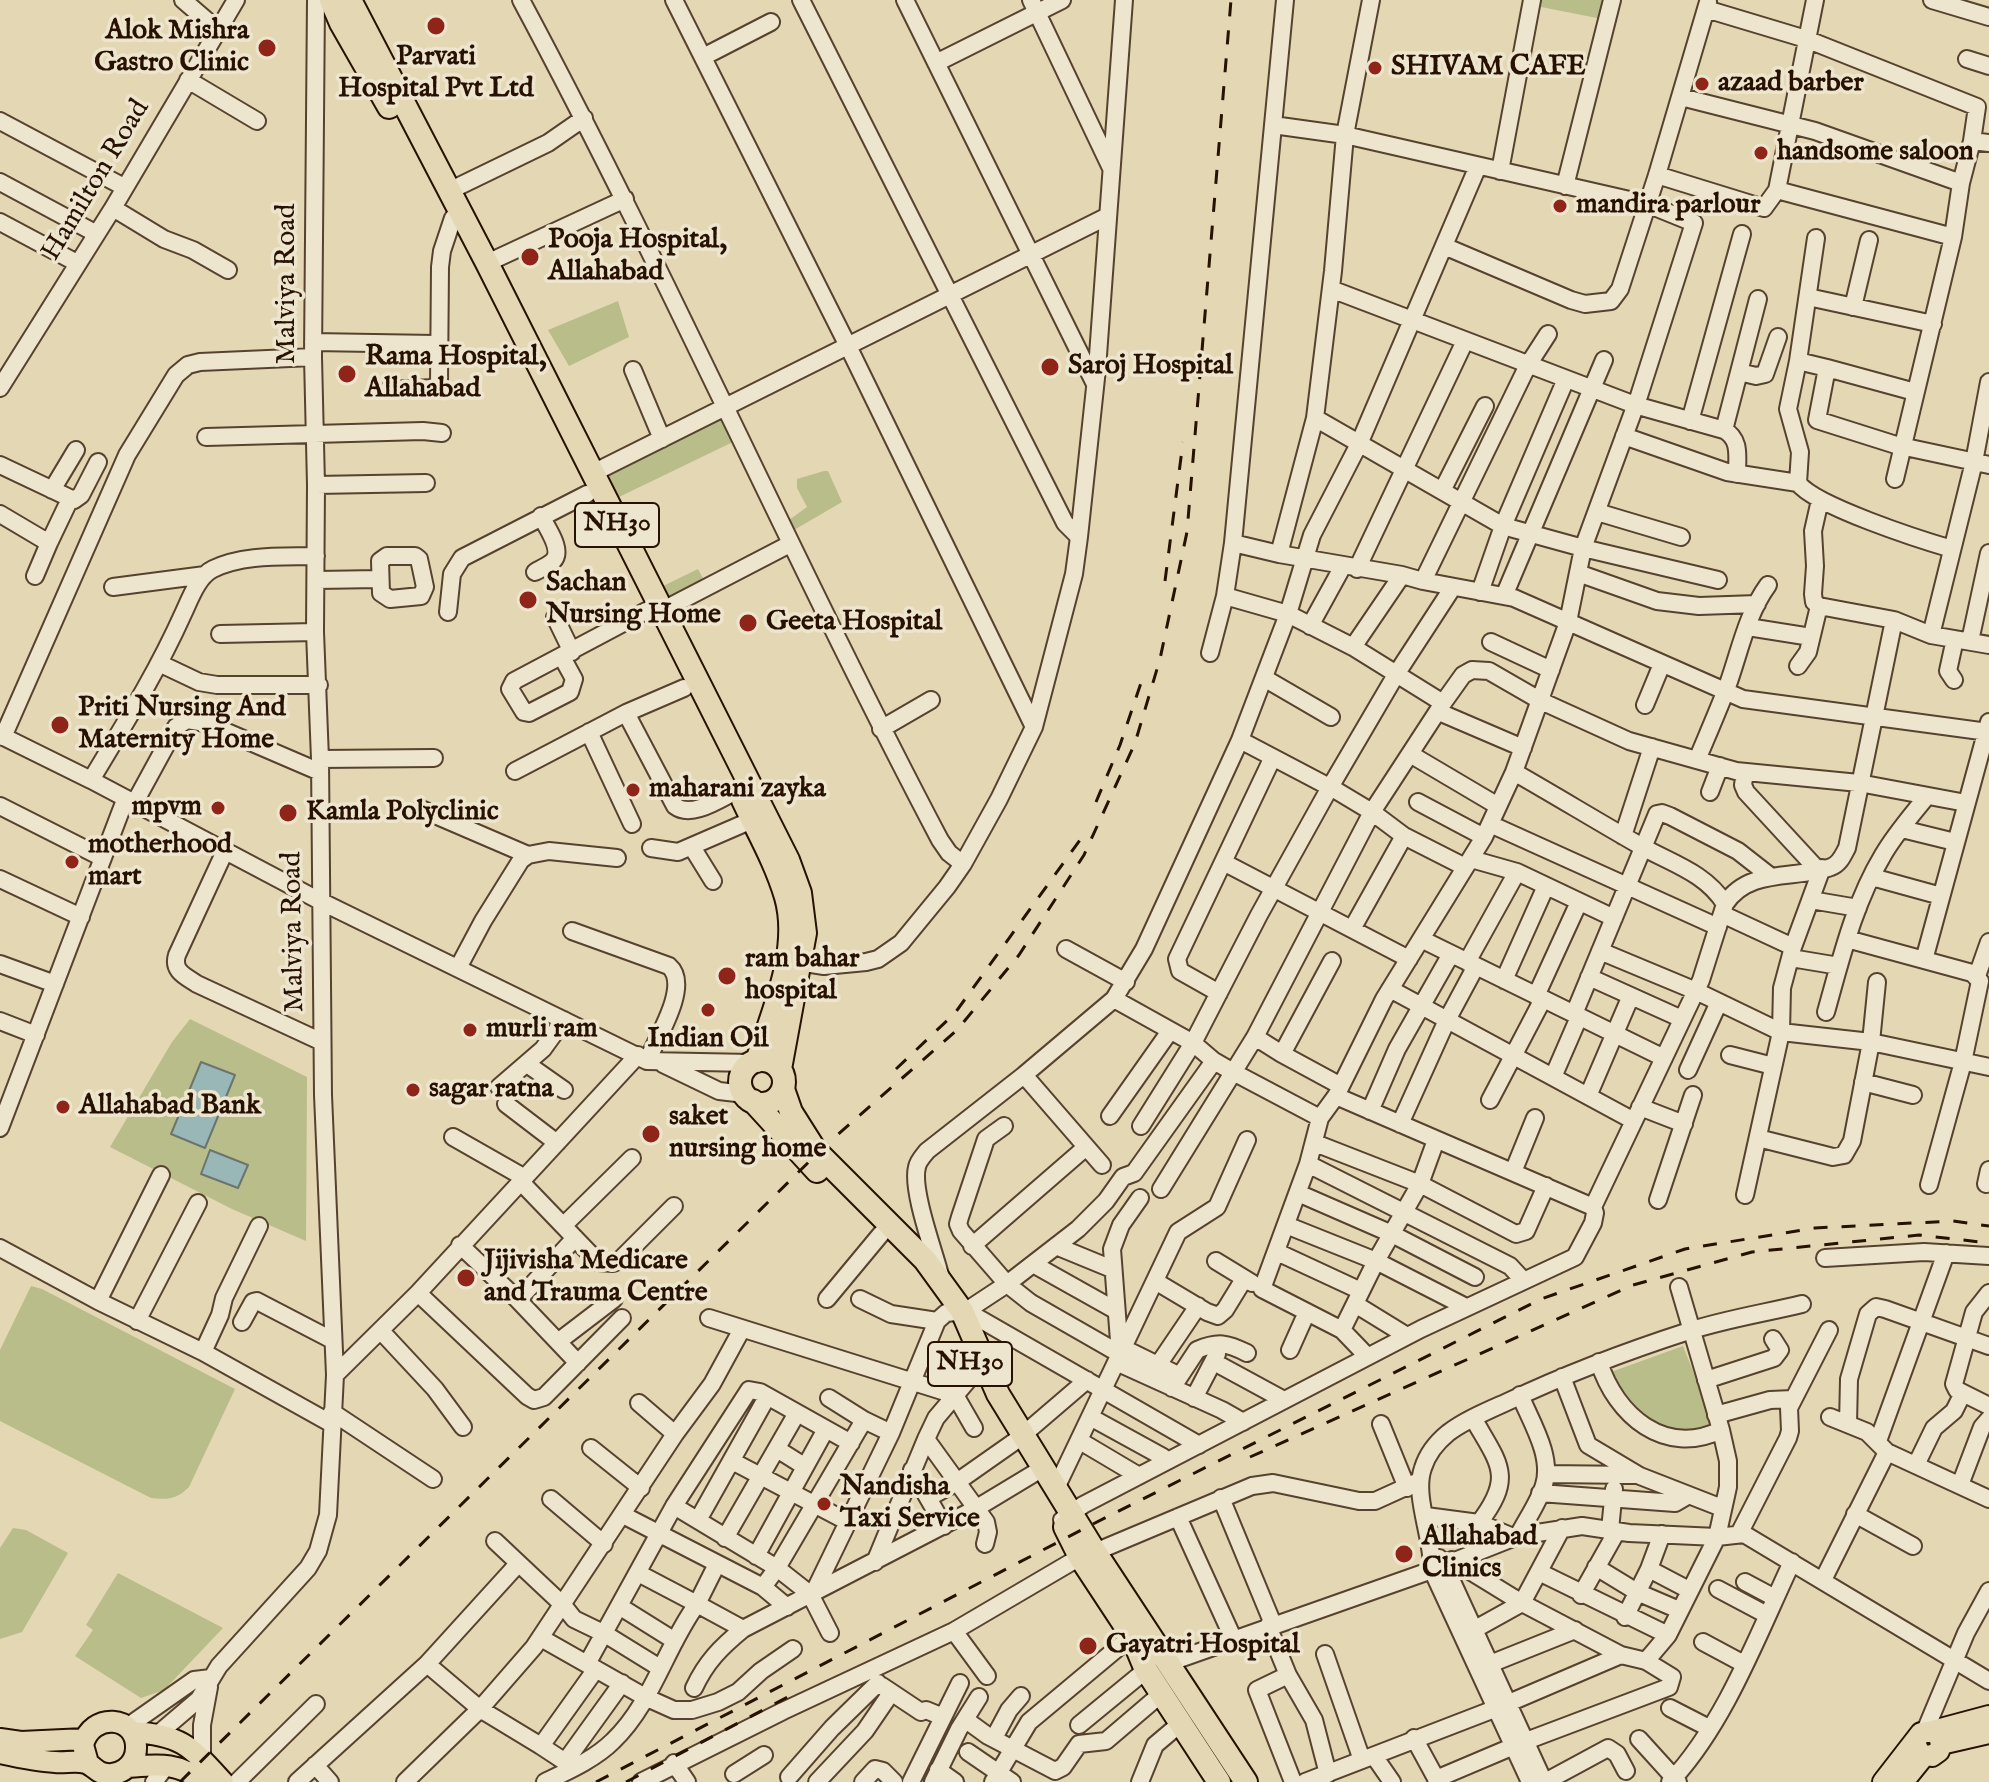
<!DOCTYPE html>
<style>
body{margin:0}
canvas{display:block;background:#e3d7b4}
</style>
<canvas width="1989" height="1782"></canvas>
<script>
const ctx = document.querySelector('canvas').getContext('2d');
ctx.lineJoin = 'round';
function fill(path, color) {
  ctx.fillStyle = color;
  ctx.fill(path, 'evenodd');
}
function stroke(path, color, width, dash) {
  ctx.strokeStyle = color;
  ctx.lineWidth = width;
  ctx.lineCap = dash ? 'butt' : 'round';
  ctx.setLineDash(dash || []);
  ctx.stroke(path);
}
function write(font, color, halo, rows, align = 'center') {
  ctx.font = font + ' "IM FELL English",serif';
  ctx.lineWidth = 7;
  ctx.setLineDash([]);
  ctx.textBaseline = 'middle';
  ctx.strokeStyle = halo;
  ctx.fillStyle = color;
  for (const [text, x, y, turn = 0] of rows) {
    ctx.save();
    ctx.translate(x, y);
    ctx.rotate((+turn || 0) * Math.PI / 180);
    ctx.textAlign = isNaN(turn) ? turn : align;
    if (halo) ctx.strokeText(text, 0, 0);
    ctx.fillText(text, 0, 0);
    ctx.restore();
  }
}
fill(new Path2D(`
 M1532 0H1612L1607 20 1531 5Z
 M618 301 629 337 569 366 548 330Z
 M721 412 735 441 619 497 605 468Z
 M824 471H828L842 502 794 530 789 520 807 507 797 488V479Z
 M698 569 707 586 666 606 657 589Z
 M190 1019 307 1077 306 1241 232 1209 110 1147 172 1042Z
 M31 1286 42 1289 235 1389 189 1487C177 1499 168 1500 151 1498L0 1421V1350Z
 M1683 1346 1714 1424C1692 1440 1643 1427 1628 1405 1621 1395 1616 1382 1611 1372Z
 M13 1528 26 1530 68 1553 22 1632 0 1639V1548Z
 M118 1573 223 1628 164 1690 141 1698 75 1656 93 1630 86 1625Z`), '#b9bd89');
const water = new Path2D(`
 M201 1062 235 1075 205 1148 171 1134Z
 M210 1150 248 1165 238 1188 201 1174Z`);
fill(water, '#98b7b6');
stroke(water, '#6b756e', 2);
const minor = new Path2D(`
 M183 0 219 31
 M521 0C669 276 794 563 940 840L949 853 963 864
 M674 0 848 346 1034 727
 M801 0 1065 523 1079 537
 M905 0 1094 382
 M1031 0 1111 168
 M1932 0 1989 17
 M1706 9 1806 39 1977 107 1972 141 1961 183 1953 237 1895 479
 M703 57 771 22
 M1967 59 1989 66
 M936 63 1062 0
 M188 80 257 121
 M1681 97 1815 131 1961 183
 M0 121 124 187
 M1273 125 1345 135 1647 204 1694 223 1639 396 1583 548 1568 622 1514 772 1484 837 1384 999 1336 1096 1320 1118 1308 1164 1262 1289 1342 1330 1367 1356
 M1972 141 1989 143
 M1500 171 1532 0
 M1657 175 1764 208 1777 190 1815 0
 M0 182 95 233
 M1565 186 1612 0
 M1777 190 1953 237
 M449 191 548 143 584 118
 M113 208 164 239 193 250 228 270
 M0 222 77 263
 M1444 246 1571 300 1585 304 1611 301 1620 289 1657 175 1708 2
 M487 263 625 199
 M1331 289 1635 405 1724 430 1758 299
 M1808 297 1933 324
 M1853 307 1869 240
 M313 342 435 344
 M1798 361 1816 238
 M1827 368 1798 361 1788 409 1800 452 1798 483C1815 506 1921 540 1952 549
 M633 370 662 439
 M1739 372 1756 376 1765 374 1778 337
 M0 388 113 208 236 0
 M388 390 435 388 439 383 440 267 442 251 453 218
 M1915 392 1827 368 1817 420 1896 445 1989 465
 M1315 418 1503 526 1583 548 1718 580
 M1690 421 1742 234
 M1724 430C1741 439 1737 457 1737 474
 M1624 436 1727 472 1798 483
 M206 437 423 431 442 433
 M0 465 74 500 81 495 98 462
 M591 474 1108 216
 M316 485 426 483
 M52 490 76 450
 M1442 491 1485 406
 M1820 500 1813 531 1815 566 1813 594 1814 602 1819 606 1894 620 1931 635 1989 645
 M1597 512 1681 537
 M0 514 49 543 70 499
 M1233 543 1279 554 1402 575 1423 581 1514 598 1743 699 1988 732
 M1279 554 1315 418 1333 271 1345 135 1371 0
 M387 556H415L419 559 425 587 421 596 390 599 381 593 380 561Z
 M1357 569 1465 341
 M535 572C540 569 549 565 553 561 564 550 546 527 541 516
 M1578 573 1657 601 1699 606 1757 604
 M35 576 49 543
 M317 580 379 579
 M1423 581 1528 365 1548 334
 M113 587 205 575
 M1480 592 1503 526 1566 379
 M1225 596 1288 614 1353 647 1402 575
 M1504 596 1604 360
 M661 611 790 544
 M448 612 452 574 462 558 587 494
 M555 617 572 652
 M1310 626 1343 566
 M1748 627 1811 637
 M220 634 315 632
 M1931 635 1974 462 1989 382
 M1970 641 1989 553
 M1491 642 1551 670
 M1353 647 1443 703
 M1210 653 1225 596 1233 543 1285 0
 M562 657 574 679 570 692 529 713 524 712 510 689 514 681 646 611
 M161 664 199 682 217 685H319
 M1798 666 1808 652 1819 606
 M1264 678 1331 717
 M1954 680 1948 671 1955 639
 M1645 705 1662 664
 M1439 712 1523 748
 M626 713 675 806C692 819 721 798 738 790
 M881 729 931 700
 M589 732 632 824
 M0 735 91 780 320 901 647 1061 752 1063
 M3 737 127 455 176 375 188 365 200 362 313 357
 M1240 740 1337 791 1372 812 1404 836 1465 867
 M1410 754 1498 806
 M320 759 434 758
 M1697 760C1707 736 1717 713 1726 690 1739 655 1746 615 1768 585
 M515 771 626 713 684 688
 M1514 772C1556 796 1597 821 1639 845 1670 863 1705 872 1725 904
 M1745 772 1743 785 1746 792 1817 869
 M91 780C124 725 157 672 183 614 190 599 198 576 213 569 244 554 283 557 316 556
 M1710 792 1720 766
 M1418 802 1484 837
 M134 804 176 727 187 720 206 723 320 772
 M0 806 103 858
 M421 809 528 855 549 851 617 858
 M1490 824 1718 927
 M1902 829 1955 842
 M1623 836 1652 747
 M692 847 713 881
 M651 848 678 852 752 820
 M225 851 177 955C172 971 185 976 197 984L322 1042
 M1225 863 1409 959
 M1517 872 1614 918
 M1872 877 1941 896
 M0 879 81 917
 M1811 900 1858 908
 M1722 914 1793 947
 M1352 929 1404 836
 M572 931 669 966C691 985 657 1038 647 1061
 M1421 939 1664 1058
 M1847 939 1972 973 1980 981 1963 1062 1929 1185
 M1066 949 1126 982
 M1600 951 1696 991 1781 1032 1871 1042 1989 1067
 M1791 958 1839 966
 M1924 960 1989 722
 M792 961 824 966 866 962 878 959 901 943 947 887 963 864 999 799 1034 727 1074 574 1079 537 1097 369 1124 0
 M1467 962 1517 872 1471 859
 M0 964 55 984
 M458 968 483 921 521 860 528 855
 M1977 976 1989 942
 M1589 977 1682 1019
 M1504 980 1546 886
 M1390 989 1634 1121
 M1219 993 1180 971 1177 959 1272 759
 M1536 996 1579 902
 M1114 999 1193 1043 1214 1061 1233 1072 1320 1118
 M1826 1012C1841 959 1854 903 1883 855 1895 834 1912 815 1927 796
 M1574 1014 1657 814 1662 813 1670 816 1738 851 1770 876
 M0 1021 36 1035
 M1255 1037 1282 1054 1341 1086
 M1282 1054 1332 961
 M1730 1055 1773 1066
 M527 1064 564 1090
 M663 1064 719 1091 745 1094
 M1688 1070 1719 1002
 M1024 1075 1102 1165
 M1553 1077 1579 1017
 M1863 1082 1913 1095
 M499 1087 543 1049 564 1020
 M1336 1096 1593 1207
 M1588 1096 1630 998
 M1490 1100 1543 999
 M506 1104 557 1143
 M1640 1107 1684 1124
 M1370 1111 1397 1049 1451 954
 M1110 1116 1170 1031
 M1400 1124 1447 1020 1476 966
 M1004 1126 986 1139 960 1217 958 1224 961 1231 1007 1284 1031 1303 1120 1354 1178 1232 1217 1207 1247 1140
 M1141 1126 1193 1043 1259 915 1329 789 1397 673 1453 587
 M0 1128 125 800
 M453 1137 525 1178
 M1758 1138 1833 1157 1844 1155 1852 1141 1871 1042 1877 982
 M1315 1143 1420 1184 1516 1234 1526 1231 1546 1186
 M1308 1164 1510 1266 1523 1280
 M1513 1172 1535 1118
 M521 1182 598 1262 613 1263 620 1260 674 1206
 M1986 1184 1989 1170
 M1161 1189 1255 1037 1372 812 1443 703 1463 675 1472 670 1489 671 1541 701 1629 741 1736 771 1859 783 1966 803
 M1298 1193 1392 1234 1475 1277
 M1745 1195 1781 1032 1782 988 1793 947 1822 868
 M1658 1200 1693 1095
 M564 1225 632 1158
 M1286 1225 1376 1261 1466 1307
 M460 1245 518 1300 578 1363
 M972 1246 1085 1148
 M1056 1246 1112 1269
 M0 1248 98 1301 203 1352 332 1424
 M1277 1252 1361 1291
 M1825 1258 1924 1252 1989 1256
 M1216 1261 1252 1283
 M1033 1264 1115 1310
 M940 1275C934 1251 911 1190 917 1167 918 1161 923 1156 927 1151L1024 1075 1114 999 1144 949 1240 740 1288 614 1312 535 1359 444 1478 166
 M1155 1281 1207 1312 1218 1316 1225 1310 1244 1279
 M418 1293 527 1396 534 1400 544 1397 622 1318
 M1989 1293 1974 1312 1954 1384 1957 1390 1989 1406
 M827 1299 881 1234
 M860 1299 891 1314 937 1321
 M518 1300 575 1238
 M98 1301 161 1175
 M1355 1304 1407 1336
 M966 1311 1007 1284 1078 1229 1106 1201 1123 1177 1134 1173 1214 1061
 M709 1318 955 1395 974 1428
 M137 1321 198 1203
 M242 1322 253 1302 257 1301 332 1340
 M1342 1330 1376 1261 1420 1184 1436 1140
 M381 1331 435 1389 463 1427
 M559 1341 614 1299
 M1123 1348 1180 1376
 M1290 1350 1307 1312
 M203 1352 220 1315 224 1298 259 1226
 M1116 1362 1222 1410 1243 1422
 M1214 1362 1284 1400
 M1599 1362C1616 1416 1665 1457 1721 1430
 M1158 1365 1198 1306
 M335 1375 418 1293 638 1055
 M1562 1377 1588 1445 1640 1476 1722 1508
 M1706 1380 1774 1358 1780 1350 1773 1339
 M1172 1388 1197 1350C1218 1341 1227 1343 1247 1353
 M829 1398 864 1420
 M1194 1398 1217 1354
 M639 1403 675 1434
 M332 1412 433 1479
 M1716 1415 1770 1400 1793 1399
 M1830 1417 1867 1432 1887 1452 1989 1499
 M1092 1418 1163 1457
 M1381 1424 1407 1488
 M1848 1424 1849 1379 1868 1314 1876 1307 1885 1309 1989 1346
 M1024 1434 1087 1380
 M926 1439 986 1522 988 1532 985 1544
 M1080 1441 1139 1476
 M1878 1441 1946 1253
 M591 1448 641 1488
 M777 1449 804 1466
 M732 1461 848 1522
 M1916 1465 1934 1428 1954 1411 1963 1393
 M912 1470 944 1526
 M1546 1474 1638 1475
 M1960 1485 1982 1427 1989 1419
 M1056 1488 1120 1354 1112 1249 1121 1225 1140 1198
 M1540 1493 1675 1503 1687 1496
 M928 1498 957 1482 1014 1442
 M1221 1498 1273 1624
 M551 1499 604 1544
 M674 1506 777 1568 810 1594 830 1633
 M1855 1514 1913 1546
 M623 1515 763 1587
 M1426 1516 1479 1523C1515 1476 1499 1464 1473 1418
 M1178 1517 1233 1638
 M698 1520 767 1397
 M1062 1520 1083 1505 1421 1329 1575 1257 1593 1223 1595 1213 1593 1207 1701 980 1725 904C1749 867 1796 880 1831 867 1840 864 1843 855 1847 848L1894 620
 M1479 1523 1513 1537
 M1610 1530 1614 1489
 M1739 1534 1788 1438 1790 1431 1789 1408 1829 1330
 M1518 1536C1526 1520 1539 1502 1544 1485 1553 1456 1531 1422 1520 1395
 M725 1538 797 1413
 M495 1541 563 1605 574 1619 605 1634 660 1668
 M1095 1552 1252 1486 1273 1483 1359 1501H1375L1419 1481
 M756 1556 826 1429
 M1439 1558 1444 1564 1544 1782
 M1452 1560 1522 1603 1621 1655 1646 1661 1668 1635 1717 1537 1728 1487V1461L1721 1430 1679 1287
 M875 1562 926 1439 936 1418 974 1373
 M1596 1567 1637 1592 1679 1610
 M1649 1569 1689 1590
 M1539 1572 1668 1635
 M638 1573 697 1604 717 1564
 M1823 1580 1887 1452
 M1745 1582 1775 1598
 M1718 1589 1767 1615
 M814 1592 891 1433 937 1321 946 1313 966 1311 1199 1445
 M1581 1595 1617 1531
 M619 1606 675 1641
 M787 1607 763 1587 777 1568 864 1420 891 1433
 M1625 1617 1649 1569 1662 1534
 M1268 1626 1288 1675 1314 1720 1328 1774
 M954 1631 987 1676
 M1468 1633 1522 1603 1562 1528
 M541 1638 645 1697 674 1710H692L718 1702 738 1692 761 1671 793 1649
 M1703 1642 1744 1664
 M1325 1654 1362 1760
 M1168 1663 1432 1570 1518 1536 1582 1526 1629 1533 1717 1537 1744 1534 1989 1681
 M427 1664 480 1709 541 1746
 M587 1664 674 1506 749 1390 760 1392 851 1443
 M1490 1664 1575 1630
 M1288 1675 1257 1690 1293 1782
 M882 1686 921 1712 926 1710 943 1717
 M694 1688C706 1662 721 1647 743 1629L975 1509 1033 1474
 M1670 1708 1709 1728
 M966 1720 988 1736 1055 1771 1063 1767 1079 1744 1106 1741 1161 1694
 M1079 1725 1146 1670
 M127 1727 194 1680 211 1678
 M1925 1731 1966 1633 1989 1591
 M158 1734 199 1699 219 1666 308 1568 318 1551 328 1515 335 1375 323 1095 320 759 315 632 316 485 313 357 316 0
 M994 1738 1009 1710 1021 1696
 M1414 1738 1438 1782
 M1639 1739 1678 1782
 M1526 1741 1669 1687 1672 1677 1646 1661
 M968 1752 1012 1782
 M1374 1756 1392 1782
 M202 1758V1725L209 1687
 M565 1762 622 1683
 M674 1763 687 1782
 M315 1765 330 1782
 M573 1767 541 1746 596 1669
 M938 1770 955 1782
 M734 1774 764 1755
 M789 1777 832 1728 878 1683
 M1436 1779 1514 1746
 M154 1782 167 1765
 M237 1782 316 1704
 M297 1782 427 1664 517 1565
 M405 1782 480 1709 534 1647 675 1434 712 1384 742 1329
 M545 1782C568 1771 595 1759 613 1741 652 1704 666 1646 697 1604L743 1629
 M641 1782 783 1711 954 1631 1080 1557
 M817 1782 865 1731 891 1693
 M863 1782 875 1769 883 1771 894 1782
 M911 1782 960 1683
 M933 1782 959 1729 979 1697
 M993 1782 1029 1722 1132 1636
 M1140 1782 1155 1745 1181 1723
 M1305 1782 1497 1708 1621 1655
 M1530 1782 1432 1570C1433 1537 1413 1496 1423 1468 1427 1455 1437 1442 1448 1433 1465 1420 1487 1411 1507 1402 1566 1374 1627 1351 1689 1331 1726 1319 1765 1313 1802 1304
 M1545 1782 1608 1748 1617 1754 1626 1771
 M1670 1782C1725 1724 1758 1634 1792 1562`);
const major = new Path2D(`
 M1933 1731 1989 1716
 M132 1732C182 1735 190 1746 223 1782
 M0 1739 21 1742 85 1739
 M1915 1743 1920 1754 1932 1756 1939 1751 1941 1744 1989 1733
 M0 1753C18 1757 37 1761 55 1762 65 1763 77 1760 86 1763 92 1765 96 1771 102 1773 118 1778 136 1766 136 1748 137 1715 91 1712 83 1745L88 1763
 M128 1767C155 1765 180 1761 201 1782
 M1883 1782 1921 1733 1933 1731 1939 1736 1941 1744
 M1903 1782 1924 1756`);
const highway = new Path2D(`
 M331 0 341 23 389 107
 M350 0 487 263 788 860 800 893 805 933 780 1069
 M743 800C758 832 776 863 786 897 801 950 773 1011 757 1061
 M740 1082a22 22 0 1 1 44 0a22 22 0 1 1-44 0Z
 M783 1089 791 1112 815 1150 925 1260 962 1311 998 1394 1095 1552 1246 1782
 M753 1101 817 1171
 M1065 1527 1080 1557 1132 1636 1146 1670 1219 1782`);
stroke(minor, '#56422e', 20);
stroke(major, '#271101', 24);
stroke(highway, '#271101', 26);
stroke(minor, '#ede5ce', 16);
stroke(major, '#e3d7b4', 20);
stroke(highway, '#e3d7b4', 22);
stroke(new Path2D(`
 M1165 581 1183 442
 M1096 802 1120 745 1145 671
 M896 1069 955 1013 1080 840 1085 828
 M1250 1457 1633 1285 1752 1252 1919 1235 1989 1243
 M180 1782 827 1144 957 1030 1019 955 1084 855 1135 743 1160 659 1187 532 1231 0
 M596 1782 1093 1524 1541 1299 1685 1249 1815 1228 1953 1221 1989 1226
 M626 1782 799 1691`), '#271101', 3, [14, 14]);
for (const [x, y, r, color] of [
 [436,26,10,"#8f2418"],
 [267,48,10,"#8f2418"],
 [1375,68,8,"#8f2418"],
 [1702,84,8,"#8f2418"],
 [1761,153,8,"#8f2418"],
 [1560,206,8,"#8f2418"],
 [530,257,10,"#8f2418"],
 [1050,367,10,"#8f2418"],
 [347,374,10,"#8f2418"],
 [528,600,10,"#8f2418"],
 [748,623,10,"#8f2418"],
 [60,725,10,"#8f2418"],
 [633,790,8,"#8f2418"],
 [218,808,8,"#8f2418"],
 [288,813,10,"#8f2418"],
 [72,862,8,"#8f2418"],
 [727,976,10,"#8f2418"],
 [708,1010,8,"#8f2418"],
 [470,1030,8,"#8f2418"],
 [413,1090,8,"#8f2418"],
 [63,1107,8,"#8f2418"],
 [651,1134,10,"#8f2418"],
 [466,1278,10,"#8f2418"],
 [824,1504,8,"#8f2418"],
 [1404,1554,10,"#8f2418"],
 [1088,1646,10,"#8f2418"]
]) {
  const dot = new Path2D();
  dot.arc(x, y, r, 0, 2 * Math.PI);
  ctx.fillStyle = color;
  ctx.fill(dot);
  stroke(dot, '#ede5ce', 3);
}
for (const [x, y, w] of [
 [617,525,84],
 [970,1364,84]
]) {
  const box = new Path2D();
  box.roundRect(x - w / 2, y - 22, w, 44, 6);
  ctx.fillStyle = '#ede5ce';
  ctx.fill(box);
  stroke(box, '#271101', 2);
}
write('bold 26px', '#271101', null, [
 ["NH30",617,525],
 ["NH30",970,1364]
]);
write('bold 28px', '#271101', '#ede5ce', [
 ["Alok Mishra",249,32,"right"],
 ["Gastro Clinic",249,64,"right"],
 ["Parvati",436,58,"center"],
 ["Hospital Pvt Ltd",436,90,"center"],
 ["SHIVAM CAFE",1391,68],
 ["azaad barber",1718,84],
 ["handsome saloon",1777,153],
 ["mandira parlour",1576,206],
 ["Pooja Hospital,",548,241],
 ["Allahabad",548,273],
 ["Rama Hospital,",365,358],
 ["Allahabad",365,390],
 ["Saroj Hospital",1068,367],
 ["Sachan",546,584],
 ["Nursing Home",546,616],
 ["Geeta Hospital",766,623],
 ["Priti Nursing And",78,709],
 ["Maternity Home",78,741],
 ["maharani zayka",649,790],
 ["mpvm",202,808,"right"],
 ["Kamla Polyclinic",306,813],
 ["motherhood",88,846],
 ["mart",88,878],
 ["ram bahar",745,960],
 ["hospital",745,992],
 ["murli ram",486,1030],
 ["Indian Oil",708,1040,"center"],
 ["sagar ratna",429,1090],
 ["Allahabad Bank",79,1107],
 ["saket",669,1118],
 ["nursing home",669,1150],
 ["Jijivisha Medicare",484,1262],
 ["and Trauma Centre",484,1294],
 ["Nandisha",840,1488],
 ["Taxi Service",840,1520],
 ["Allahabad",1422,1538],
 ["Clinics",1422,1570],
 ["Gayatri Hospital",1106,1646]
], 'left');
write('28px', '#271101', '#ede5ce', [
 ["Hamilton Road",97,181,-59],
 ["Malviya Road",288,284,-90],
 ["Malviya Road",295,932,-91]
]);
</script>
